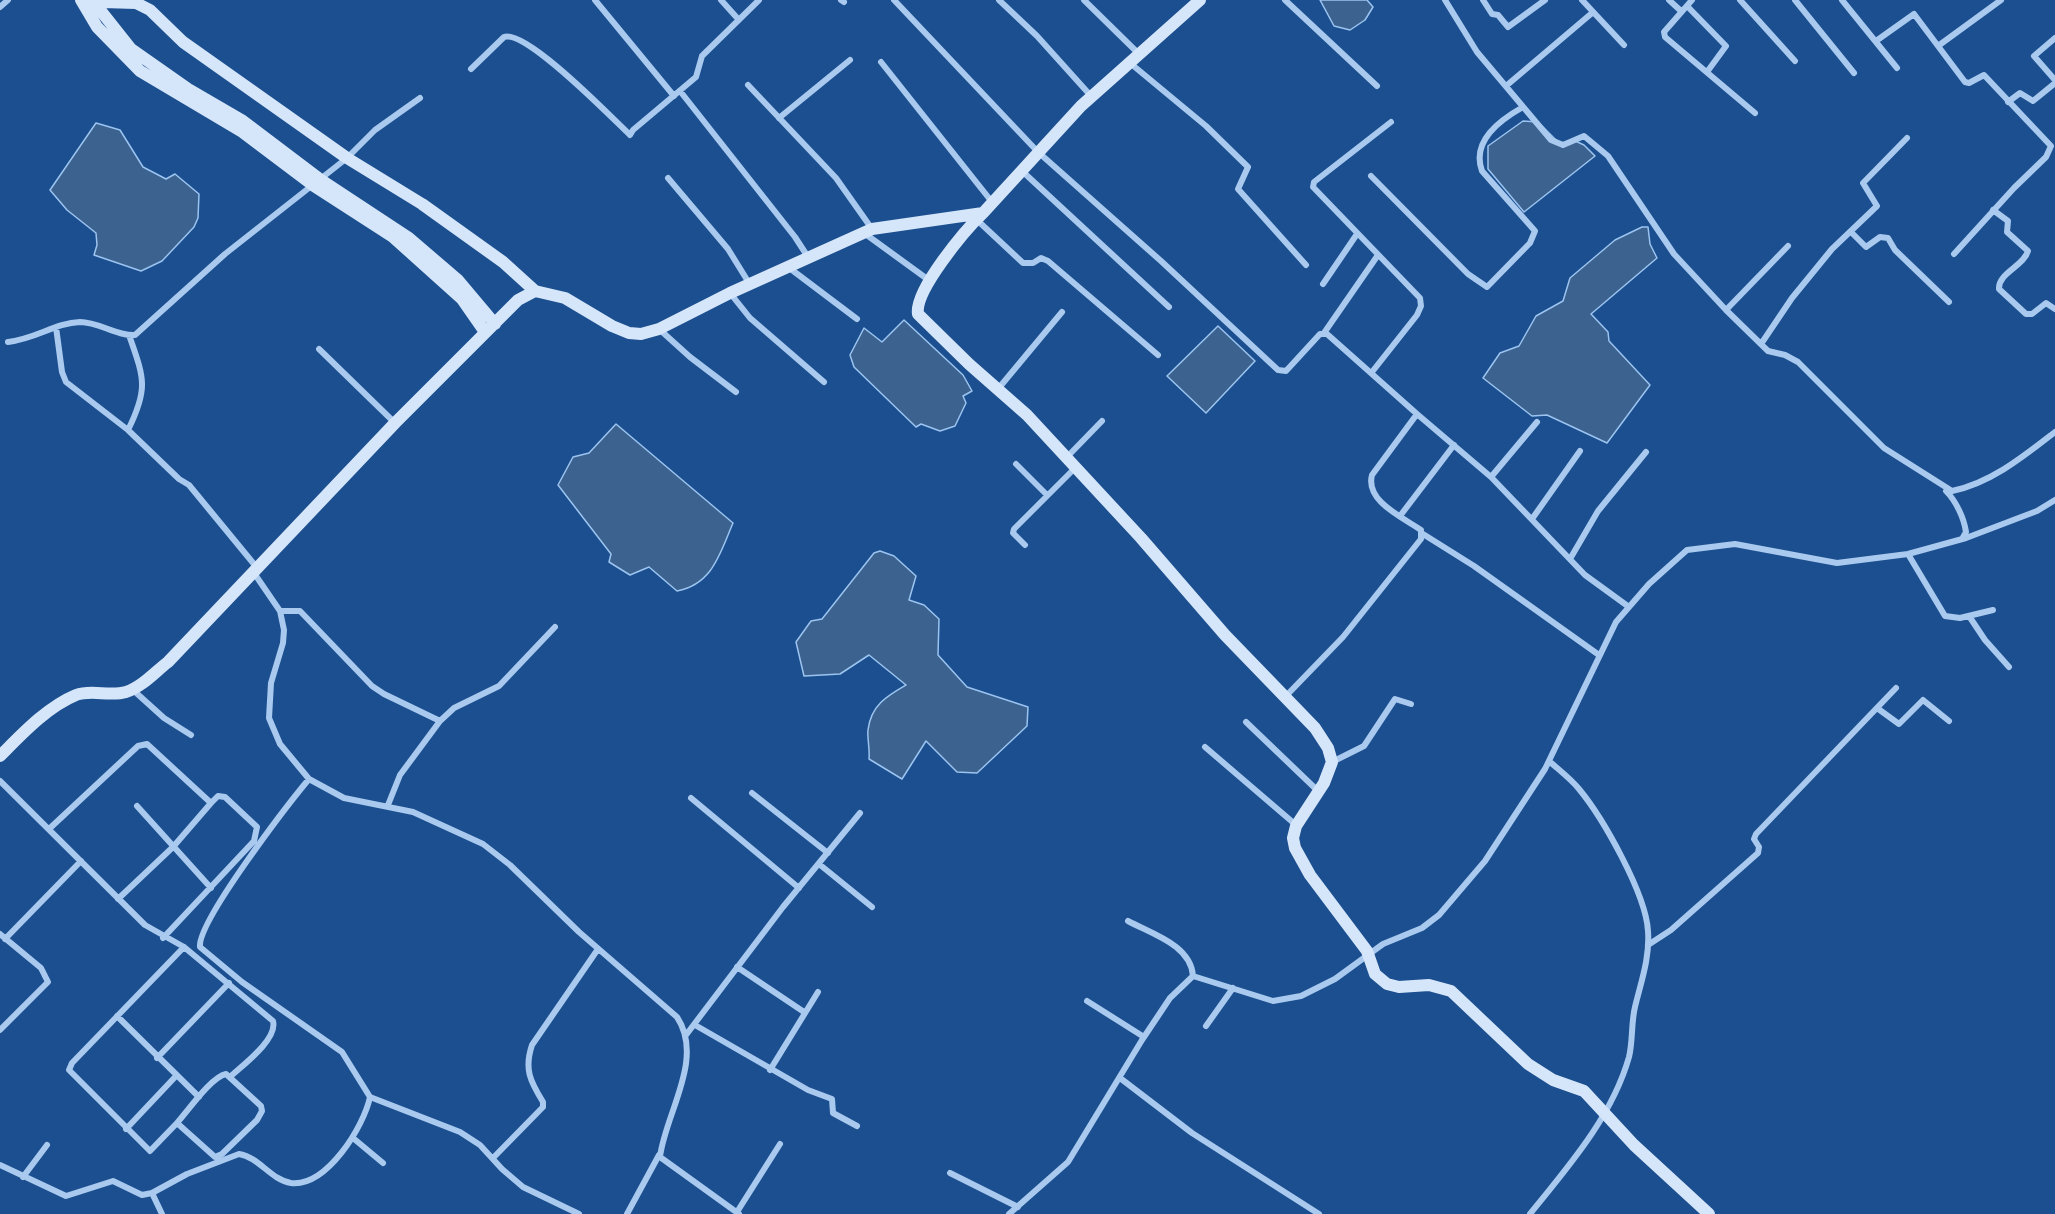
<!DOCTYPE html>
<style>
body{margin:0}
canvas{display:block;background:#1b4f8f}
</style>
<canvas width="2055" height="1214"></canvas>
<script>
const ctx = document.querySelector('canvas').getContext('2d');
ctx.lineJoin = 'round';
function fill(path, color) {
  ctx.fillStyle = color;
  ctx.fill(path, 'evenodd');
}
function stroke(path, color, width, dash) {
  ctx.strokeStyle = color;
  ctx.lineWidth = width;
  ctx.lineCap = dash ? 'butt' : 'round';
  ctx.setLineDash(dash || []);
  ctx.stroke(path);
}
const water = new Path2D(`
 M1320 0H1367L1373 7 1365 20 1350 30 1334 26Z
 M1523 121 1538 122 1560 144 1573 140 1584 145 1595 156 1524 212 1488 169V146Z
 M96 123 120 130 143 167 166 179 175 174 199 194 198 218 194 227 162 261 141 271 94 255 97 245 96 233 67 210 50 190Z
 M1642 227H1648L1650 244 1657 258 1591 314 1608 332 1609 341 1650 385 1607 443 1547 415 1532 416 1483 378 1500 353 1519 346 1536 316 1563 301 1570 278 1615 240Z
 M904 320 963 375 972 391 963 396 966 403 955 426 940 431 921 424 916 427 854 367 850 355 864 328 882 342Z
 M1218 326 1255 361 1206 413 1167 376Z
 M616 424 733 523C720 553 713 584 677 591L649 567 630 575 609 562 611 554 558 485 573 457 589 453Z
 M880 551 894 556 916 576 909 600 924 605 939 619 938 655 967 687 1028 707 1027 726 977 773 957 772 926 741 902 779 869 759C870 749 867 737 868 730 871 705 887 696 906 685L869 655 840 674 804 676 796 642 811 621 822 619 874 553Z`);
fill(water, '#3c6290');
stroke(water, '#9cc4f0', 1.5);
stroke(new Path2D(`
 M595 0 674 96
 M721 0 739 20
 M841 0 844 2
 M894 0 1038 152 1161 261 1278 370 1286 371 1320 334H1327L1417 414 1372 475C1365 501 1402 517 1421 530V539L1343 637 1285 697
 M999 0 1037 36 1091 96
 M1084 0 1139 54
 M1285 0 1377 86
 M1445 0 1477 52 1551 140 1563 145 1584 136 1608 156 1674 254 1726 310 1768 351 1785 355 1798 362 1884 448 1952 491C1991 483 2024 456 2055 432
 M1483 0 1492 14 1498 15 1508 27 1545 0
 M1582 0 1624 45
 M1669 0 1681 11
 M1692 0 1664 32 1665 37 1755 113
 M1740 0 1795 61
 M1795 0 1854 73
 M1842 0 1897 68
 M1687 6 1726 46 1707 72
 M0 7 8 0
 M2055 38 2034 56 2055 80
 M1876 41 1914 14 1965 82 1969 83 1984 75 2051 146 2046 157 2014 188 1954 254
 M1938 46 2001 0
 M881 62 992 202
 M1130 63 1206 126 1248 167 1238 189 1306 265
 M471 69 504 37C526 29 611 117 630 135L633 130 696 77 702 56 759 0
 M748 85 836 178 872 229
 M1506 86 1592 13
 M680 91 795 237 808 257
 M2008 102 2020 93 2033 101 2055 83
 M779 118 850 60
 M1022 171 1169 307
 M1371 176 1468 274 1487 287 1530 243 1535 231 1482 171C1471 141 1500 120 1523 107
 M668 178 728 249 749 283
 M1993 210 2008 221 2007 232 2028 251C2024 266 1998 273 1999 289L2026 314H2032L2046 303 2055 309
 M977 220 1023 263H1033L1041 258 1048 261 1158 355
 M1851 232 1866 247 1880 237 1888 238 1895 250 1949 302
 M864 233 930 281
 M788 267 857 319
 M1323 284 1357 234
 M730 293 750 318 824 382
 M1726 310 1788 246
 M56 327 62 372 66 382 128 430 179 479 189 485 258 569
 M659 329 690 357 736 392
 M1324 333 1378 255
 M8 342C36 339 55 323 80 322 99 322 116 336 135 335L225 254 347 158 375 130 420 98
 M1761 344 1792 298 1832 249 1877 206 1863 183 1907 138
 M319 349 395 423
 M1372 372 1417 315 1421 306 1420 298 1313 187 1314 182 1391 122
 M998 389 1062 312
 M1417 414 1491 477 1585 575 1629 607
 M128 430C149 388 144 378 129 335
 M1067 457 1102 421
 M1016 464 1047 495
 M1491 477 1537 422
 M1946 491C1956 501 1964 518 1966 532L1962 539
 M1400 516 1454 445
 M1532 519 1580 451
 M1423 534 1474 566 1599 655
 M1025 545 1013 533 1014 529 1075 468
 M1908 554 1945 616 1960 618 1993 610
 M1570 559 1598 511 1646 452
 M254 573 280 611 284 630 283 643 271 683 269 718 280 744 309 779 344 798 413 812 483 844 510 865 579 932 677 1017C705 1059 665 1114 660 1157L739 1214
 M280 611H300L372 686 384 694 440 721
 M1969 616 1985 640 2009 667
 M133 690 164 718 191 735
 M1877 708 1899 724 1923 700 1949 721
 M1246 722 1318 791
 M1205 747 1296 825
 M1332 762 1364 746 1395 699 1411 704
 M0 781 145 925 184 947 273 1021C278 1039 243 1065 231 1076
 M752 793 828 853
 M691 798 799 888
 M388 805 400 775 440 721 454 708 499 686 555 627
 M137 806 211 888
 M49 829 138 746 147 744 211 803 218 796 225 797 257 827 254 841 163 938
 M819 864 872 907
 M118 899 173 847 211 803
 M1128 921C1152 934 1191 945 1193 976
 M0 934 41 968 48 982 0 1030
 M5 939 81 861
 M1648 945 1671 930 1758 853 1759 847 1754 839 1756 834 1896 688
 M737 967 804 1012
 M1087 1001 1144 1037
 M117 1016 199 1097
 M695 1025 808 1090 832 1099 833 1113 857 1126
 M1206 1026 1233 988
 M686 1035 783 907 860 813
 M157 1058 229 983
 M770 1070 818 992
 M226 1074 261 1106 262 1111 257 1120 222 1154 215 1157 177 1123C188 1111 211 1077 226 1074Z
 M1120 1078 1192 1133 1319 1214
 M370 1097 460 1132 480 1145 502 1169 523 1187 579 1214
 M177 1123 150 1151 69 1070 72 1063 184 947
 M126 1129 176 1076
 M353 1138 383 1163
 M493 1158 543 1107V1102C530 1081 524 1069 532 1045L598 949
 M0 1165 66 1196 113 1181 142 1195 152 1193 187 1174 239 1154C259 1157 271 1180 291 1183 327 1187 364 1126 370 1097L342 1052 242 982 200 947C197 922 289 803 309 779
 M950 1173 1018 1207
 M23 1177 47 1145
 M152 1193 162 1214
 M737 1212 780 1144
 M627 1214 659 1155
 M1009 1214 1068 1162 1142 1040 1170 998 1193 976 1273 1001 1301 996 1335 979 1383 944 1422 928 1439 915 1485 861 1545 769 1616 622 1649 584 1687 550 1735 544 1837 563 1908 554 1966 538 2037 511 2055 500
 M1530 1214C1568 1167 1612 1117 1629 1057 1633 1041 1631 1023 1635 1007 1641 982 1650 958 1648 931 1646 894 1603 818 1579 789 1571 779 1559 770 1549 761`), '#a9c9ee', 6);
stroke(new Path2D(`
 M81 0 97 27 140 71 241 131 314 186 393 237 462 299 485 332
 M93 1 131 49 188 89 243 121 321 180 409 238 458 280 495 324
 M96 7 103 2 136 3 150 10 183 42 347 158 422 204 503 262 535 291 565 298 612 326 629 333 641 334 659 329 730 293 872 229 983 213 1081 106 1200 0
 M983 213C965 230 914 291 918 314L969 364 1027 415 1141 538 1225 635 1315 728 1328 748 1332 762 1324 783 1296 826 1293 838 1295 848 1310 875 1367 951 1375 974 1387 984 1399 987 1429 985 1451 991 1528 1064 1553 1080 1584 1091 1634 1145 1709 1214
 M0 756C22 734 47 707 76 695 92 689 109 697 126 692 142 687 155 672 168 662L395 423 518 300 535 291`), '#d6e6fa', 12);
</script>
